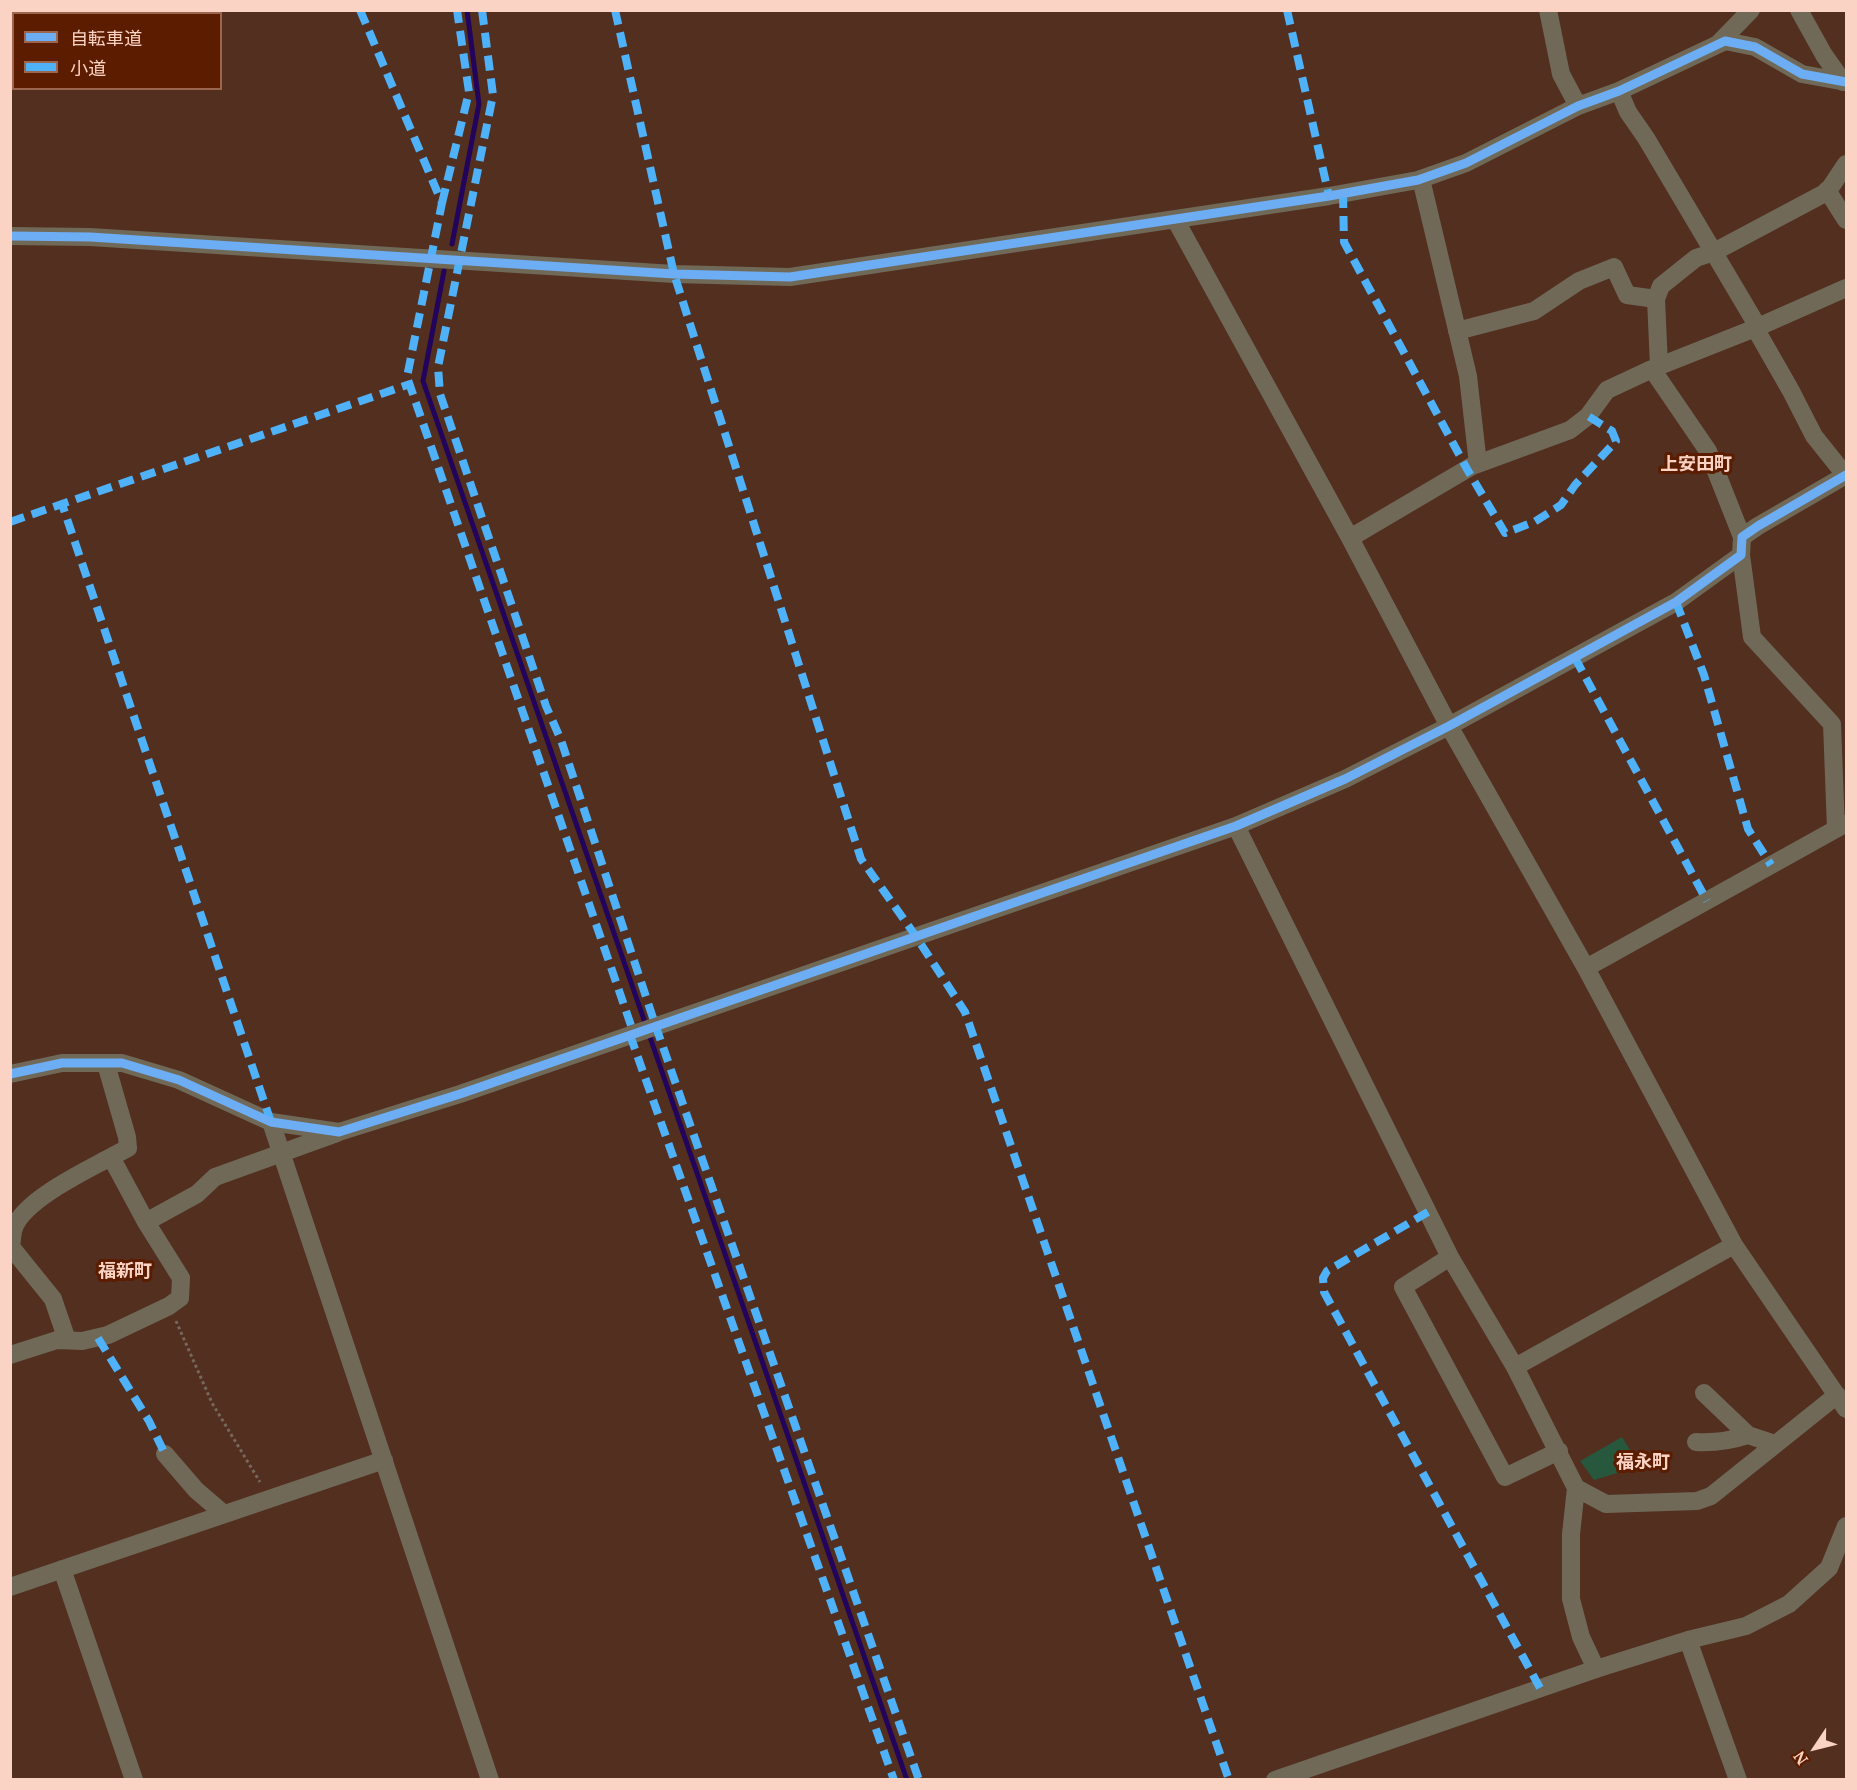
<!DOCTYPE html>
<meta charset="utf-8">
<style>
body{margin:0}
#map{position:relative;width:1857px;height:1790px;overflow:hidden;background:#522f1f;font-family:"PT Serif","Noto Sans JP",serif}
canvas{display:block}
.frame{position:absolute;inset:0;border:12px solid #fbd3c4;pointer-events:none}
.legend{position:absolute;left:12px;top:12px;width:210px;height:78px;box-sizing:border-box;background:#5b1c00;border:2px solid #9b654e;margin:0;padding:8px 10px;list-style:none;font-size:18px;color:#fbd3c4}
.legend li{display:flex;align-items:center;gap:12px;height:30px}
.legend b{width:30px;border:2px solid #9b654e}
.north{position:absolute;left:1785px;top:1718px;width:60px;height:60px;-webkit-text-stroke:4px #5b1c00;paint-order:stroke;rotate:235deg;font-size:16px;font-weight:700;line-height:24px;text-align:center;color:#fbd3c4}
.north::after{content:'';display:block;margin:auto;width:21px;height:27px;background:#fbd3c4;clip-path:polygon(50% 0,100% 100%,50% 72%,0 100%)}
</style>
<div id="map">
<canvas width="1857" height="1790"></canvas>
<div class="frame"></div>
<ul class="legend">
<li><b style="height:8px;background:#6dadf4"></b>自転車道</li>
<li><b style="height:8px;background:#4fb1f8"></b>小道</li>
</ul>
<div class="north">N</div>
</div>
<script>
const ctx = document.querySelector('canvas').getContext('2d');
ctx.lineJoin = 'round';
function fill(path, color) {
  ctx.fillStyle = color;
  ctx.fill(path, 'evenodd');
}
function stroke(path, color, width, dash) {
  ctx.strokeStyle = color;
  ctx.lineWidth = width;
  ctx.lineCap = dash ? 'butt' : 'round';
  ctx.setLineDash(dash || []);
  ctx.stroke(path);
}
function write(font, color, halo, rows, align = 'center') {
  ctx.font = font + ' "PT Serif","Noto Sans JP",serif';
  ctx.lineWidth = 6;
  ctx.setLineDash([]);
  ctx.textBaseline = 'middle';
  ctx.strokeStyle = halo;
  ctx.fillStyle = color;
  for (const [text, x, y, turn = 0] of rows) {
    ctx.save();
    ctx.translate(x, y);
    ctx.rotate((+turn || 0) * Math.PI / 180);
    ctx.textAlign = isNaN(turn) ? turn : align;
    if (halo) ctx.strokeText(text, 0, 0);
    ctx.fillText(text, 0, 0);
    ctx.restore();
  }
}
fill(new Path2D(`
 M1622 1437 1640 1466 1594 1480 1580 1461Z`), '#27583e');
stroke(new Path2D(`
 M452 244 479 104 467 10
 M444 271 423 381 907 1780`), '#23045c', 5);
stroke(new Path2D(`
 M176 1321 212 1403 260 1482`), '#76685a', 3, [3, 3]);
stroke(new Path2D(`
 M1548 10 1561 74 1578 106
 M1799 10 1824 55 1843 82
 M1717 45 1751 10
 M1619 91 1628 112 1646 138 1758 327 1759 335 1791 391 1814 436 1846 476
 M1421 179 1468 376 1478 464
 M1827 190 1846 220
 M1175 219 1350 538 1449 726 1586 968 1734 1245 1846 1409
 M10 236 90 237 674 274 790 277 1329 196 1418 180 1466 163 1578 106 1619 91 1725 41 1755 47 1802 74 1846 82
 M1457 331 1534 311 1579 281 1614 267 1627 295 1656 299
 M1659 366 1656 299 1661 286 1696 258 1714 252 1823 194 1830 188 1846 164
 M1742 537 1708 451 1652 369 1758 327 1846 288
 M1350 538 1472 466 1570 430 1588 416 1607 390 1652 369
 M1741 555 1752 637 1832 724 1836 829
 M1236 826 1450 1257 1515 1367 1576 1488 1571 1534V1599L1581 1637 1596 1669
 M1586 968 1845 824
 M106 1064 127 1137 128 1148 111 1157
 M10 1074 62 1063H122L179 1080 271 1122 339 1132 460 1094 1236 826 1345 779 1449 726 1676 602 1741 555 1742 537 1758 526 1846 475
 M271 1122 490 1780
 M146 1222 197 1194 215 1177 337 1133
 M1450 1257 1403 1287 1505 1477 1559 1451
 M10 1355 57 1340 82 1341 108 1335 169 1306 180 1298 181 1278 146 1222 111 1157C85 1171 24 1200 14 1228 12 1234 12 1241 11 1247L53 1299 67 1340
 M1515 1367 1734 1245
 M1704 1393 1748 1435 1775 1444
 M1696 1442C1715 1443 1730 1441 1748 1435
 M165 1454 196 1490 224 1514
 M1576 1488 1606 1504 1697 1501 1711 1496 1837 1395
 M62 1569 134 1780
 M10 1587 384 1460
 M1688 1640 1738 1780
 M1275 1780 1596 1669 1688 1640 1746 1626 1789 1604 1829 1568 1846 1526`), '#706958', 18);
stroke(new Path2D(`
 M360 10 442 203 407 377 634 1034
 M482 10 493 95 438 367 440 394 546 706 561 740 656 1027 919 1780
 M615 10 674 274 861 859 915 935 965 1012 1229 1780
 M1287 10 1329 196
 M1343 193 1344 242 1467 469 1505 533 1534 522 1561 505 1575 485 1616 441 1612 431 1588 416
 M442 203 469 92 457 10
 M10 522 62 504
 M1676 602 1704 675 1748 829 1771 865
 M1575 658 1707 901
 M630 1035 894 1780
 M271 1122 62 504 410 384
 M1428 1212 1327 1271 1323 1278 1324 1292 1540 1688
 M98 1338 149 1421 165 1454`), '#4fb1f8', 8, [15, 8]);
stroke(new Path2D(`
 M10 236 90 237 674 274 790 277 1329 196 1418 180 1466 163 1578 106 1619 91 1725 41 1755 47 1802 74 1846 82
 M10 1074 62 1063H122L179 1080 271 1122 339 1132 460 1094 1236 826 1345 779 1449 726 1676 602 1741 555 1742 537 1758 526 1846 475`), '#6dadf4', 9);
write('bold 18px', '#fbd3c4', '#5b1c00', [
 ["上安田町",1696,465],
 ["福新町",125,1272],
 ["福永町",1643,1463]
]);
</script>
